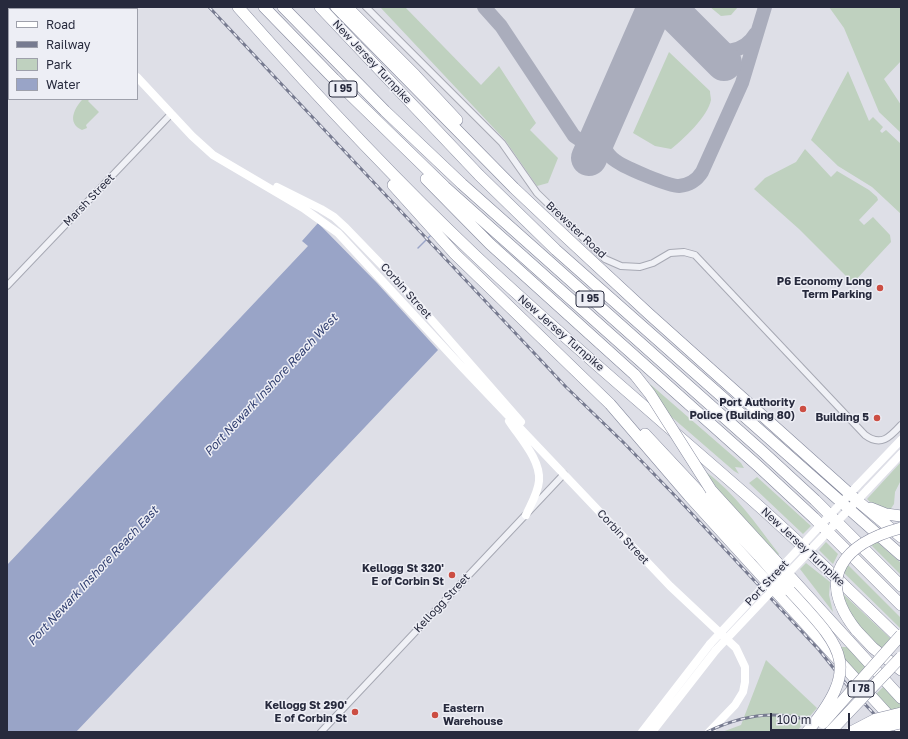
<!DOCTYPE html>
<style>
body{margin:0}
#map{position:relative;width:908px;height:739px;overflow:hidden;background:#dedfe7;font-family:"Golos Text",sans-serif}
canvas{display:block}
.frame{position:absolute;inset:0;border:8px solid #272a3d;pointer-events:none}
.legend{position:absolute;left:8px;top:8px;width:130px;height:92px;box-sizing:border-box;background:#edeef5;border:1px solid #9ea0ab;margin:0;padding:5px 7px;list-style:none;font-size:12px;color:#272a3d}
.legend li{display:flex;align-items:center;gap:8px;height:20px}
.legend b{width:20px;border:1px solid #9ea0ab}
.scale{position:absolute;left:770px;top:713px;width:80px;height:18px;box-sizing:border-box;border:2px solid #272a3d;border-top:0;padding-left:5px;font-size:12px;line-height:14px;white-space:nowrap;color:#272a3d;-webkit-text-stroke:3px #edeef5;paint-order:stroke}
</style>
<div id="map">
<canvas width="908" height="739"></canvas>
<div class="frame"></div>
<ul class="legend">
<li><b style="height:5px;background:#fff"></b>Road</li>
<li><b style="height:5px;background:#777b90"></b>Railway</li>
<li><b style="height:11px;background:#bfd1bf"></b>Park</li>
<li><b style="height:11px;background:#99a4c7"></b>Water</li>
</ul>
<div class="scale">100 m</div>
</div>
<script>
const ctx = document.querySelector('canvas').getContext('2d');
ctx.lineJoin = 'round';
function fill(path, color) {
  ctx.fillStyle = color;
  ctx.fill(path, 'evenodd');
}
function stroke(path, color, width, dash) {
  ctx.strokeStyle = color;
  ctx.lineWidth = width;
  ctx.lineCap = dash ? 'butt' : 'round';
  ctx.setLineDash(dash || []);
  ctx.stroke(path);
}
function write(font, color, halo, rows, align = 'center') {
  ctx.font = font + ' "Golos Text",sans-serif';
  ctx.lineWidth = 3;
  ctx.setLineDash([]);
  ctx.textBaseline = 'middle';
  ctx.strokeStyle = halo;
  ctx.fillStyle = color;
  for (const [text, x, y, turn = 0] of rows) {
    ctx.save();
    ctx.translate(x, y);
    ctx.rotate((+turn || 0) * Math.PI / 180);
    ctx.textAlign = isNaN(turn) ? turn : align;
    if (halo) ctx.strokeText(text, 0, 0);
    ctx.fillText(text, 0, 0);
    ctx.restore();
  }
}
fill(new Path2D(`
 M380 7H405L481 85 499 66 536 123 530 130 558 158 548 183 537 186 505 140Z
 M710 7H738L731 15 721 16Z
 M829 7H901V61L884 79 901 105V133L879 112 844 28Z
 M669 52 710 91C710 94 711 98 711 100 708 116 683 140 671 149L655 146 633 133Z
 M848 71 869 121 873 117 883 127 880 131 882 133 886 130 901 144V214L872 187 838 166 811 140Z
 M83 99H90L88 101 99 112 86 125 87 128 82 130C66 123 75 107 83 99Z
 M805 149 831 177 837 171 869 190 877 197 878 200 859 220 864 225 873 217 890 235 891 242 853 283 799 229 754 189 765 178 796 162Z
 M650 384 741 463 744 468 735 467 739 474 734 471 667 413Z
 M901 462V480L895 492 894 504 890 510 874 506 867 499Z
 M705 471C735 493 756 524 779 554L776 558 734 512Z
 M757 477 811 526 803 534 749 483Z
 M876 541 901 563V575L870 544Z
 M826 542 838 554 833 564 819 550Z
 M806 563 830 582 829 595 833 612 800 569Z
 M846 563 901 618 900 628 843 572Z
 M841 592 891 639 881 651 856 625Z
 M841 647H847L866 667 858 677 845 663Z
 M766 660 817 708 796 732H722L741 725Z
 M883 687 901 705V709L888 711 874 696Z`), '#bfd1bf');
fill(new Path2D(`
 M318 223 377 283 438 350 76 732H7V565L308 246 302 241Z`), '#99a4c7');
stroke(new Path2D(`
 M418 248 430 236`), '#99a4c7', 1.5);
stroke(new Path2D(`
 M484 7 501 26 574 136 583 142 590 143 598 137
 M700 40C720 54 742 56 756 33
 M607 117C604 127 599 137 604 147 607 153 611 158 616 161 626 168 668 186 679 186 689 185 697 180 702 172L742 83 765 7`), '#aaadbc', 14);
stroke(new Path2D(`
 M668 7 724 63
 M589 158 655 7`), '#aaadbc', 36);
const street = new Path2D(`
 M366 7 502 143 537 193 605 259 621 266 640 267 653 263 670 253 684 252 695 255 865 435C881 447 890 437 901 425
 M7 286 171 114
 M321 732 564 474`);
const highway = new Path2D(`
 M238 7C314 93 393 178 477 257 563 338 654 414 743 492 797 539 849 590 901 640
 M264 7 334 79 445 187 758 466 814 518 901 605
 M283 7 385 111 462 184 763 452 815 500 901 586
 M320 7 479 175 556 250 901 555
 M336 7 514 188 567 238 649 314 860 503 901 537
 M347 7 415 75 457 120
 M426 179 490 244 635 375
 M393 185 455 254 610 404 689 496 901 729
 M645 434 758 555
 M711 490 901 698
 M871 508 886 514 901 516
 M753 549 790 591
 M856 630 873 648 901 670`);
stroke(street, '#a7a9b4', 8);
stroke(highway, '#85899d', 12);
stroke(street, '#f0f1f6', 6);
stroke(new Path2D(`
 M72 7 74 9
 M137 77 192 136 213 155 303 208 338 233 462 367 670 586 736 648 745 667V682L743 692 735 705 709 732
 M277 187 321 209 334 217 346 228 401 285 521 422
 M509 421C520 438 541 460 539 481 538 493 531 504 526 515
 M857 486 901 440
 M868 489 901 454
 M642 732 710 644
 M652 732 716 650`), '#fff', 8);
stroke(highway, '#fff', 11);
const rail = new Path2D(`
 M84 7 87 9
 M209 7 566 387 623 442 681 502 819 650 847 685 891 732
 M707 732C749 711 793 708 835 732`);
stroke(rail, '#777b90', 3);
stroke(rail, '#edeef5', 1.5, [4.5]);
const highwayBridge = new Path2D(`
 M635 375 650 394 711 490
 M790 591C842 648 863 665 807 732
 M856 630C814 577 845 543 901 528
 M823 723 901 635
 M830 732 901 657
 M851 732 876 719 901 713
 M870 732 883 727 901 723`);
stroke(highwayBridge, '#85899d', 12, []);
stroke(new Path2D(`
 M710 644 857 486
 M716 650 868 489`), '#fff', 8);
stroke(highwayBridge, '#fff', 11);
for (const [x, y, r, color] of [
 [880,288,4,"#cc4e43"],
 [803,409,4,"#cc4e43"],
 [877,418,4,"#cc4e43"],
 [452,575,4,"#cc4e43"],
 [355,712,4,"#cc4e43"],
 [435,715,4,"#cc4e43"]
]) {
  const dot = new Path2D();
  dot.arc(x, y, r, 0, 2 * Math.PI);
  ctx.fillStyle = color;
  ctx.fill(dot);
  stroke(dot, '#edeef5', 1.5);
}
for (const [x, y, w] of [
 [343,89,28],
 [590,299,28],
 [861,689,26]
]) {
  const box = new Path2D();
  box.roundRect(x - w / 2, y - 8, w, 16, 3);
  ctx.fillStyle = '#edeef5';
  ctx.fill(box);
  stroke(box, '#272a3d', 1);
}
write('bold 10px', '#272a3d', null, [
 ["I 95",343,89],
 ["I 95",590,299],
 ["I 78",861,689]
]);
write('11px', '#272a3d', '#edeef5', [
 ["New Jersey Turnpike",372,62,47],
 ["Marsh Street",89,200,-46],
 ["Brewster Road",576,230,43],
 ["Corbin Street",406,291,48],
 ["New Jersey Turnpike",561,333,41],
 ["Corbin Street",623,537,47],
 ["New Jersey Turnpike",803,547,43],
 ["Port Street",767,583,-47],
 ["Kellogg Street",442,603,-47]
]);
write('bold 11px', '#272a3d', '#edeef5', [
 ["P6 Economy Long",872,282],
 ["Term Parking",872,295],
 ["Port Authority",795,403],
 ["Police (Building 80)",795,416],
 ["Building 5",869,418],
 ["Kellogg St 320'",444,569],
 ["E of Corbin St",444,582],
 ["Kellogg St 290'",347,706],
 ["E of Corbin St",347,719],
 ["Eastern",443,709,"left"],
 ["Warehouse",443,722,"left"]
], 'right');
write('italic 12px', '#324071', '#edeef5', [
 ["Port Newark Inshore Reach West",271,385,-47],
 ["Port Newark Inshore Reach East",93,576,-47]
]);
</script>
